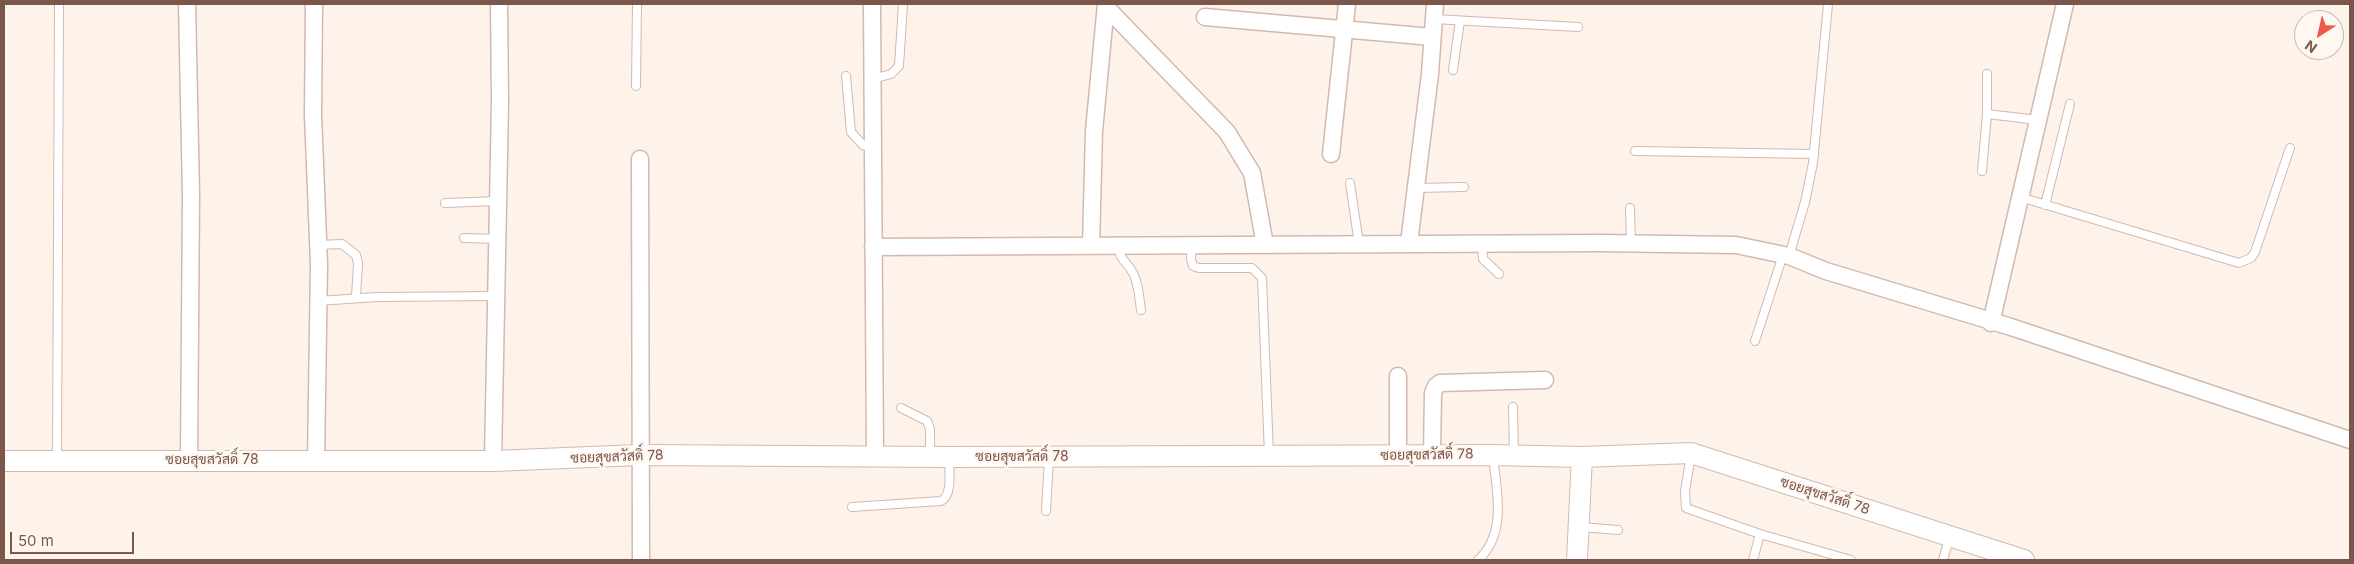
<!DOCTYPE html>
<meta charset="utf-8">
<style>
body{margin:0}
#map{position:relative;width:2354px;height:564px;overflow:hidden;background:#fef3ea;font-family:Inter,sans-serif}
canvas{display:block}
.frame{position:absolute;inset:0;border:5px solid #7b564a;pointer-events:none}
.north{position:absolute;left:2294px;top:10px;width:50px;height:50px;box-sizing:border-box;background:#fff8f1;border:1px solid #cab7ae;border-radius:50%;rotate:215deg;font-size:14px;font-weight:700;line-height:20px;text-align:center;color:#7b564a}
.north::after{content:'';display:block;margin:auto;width:18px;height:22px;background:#ed5949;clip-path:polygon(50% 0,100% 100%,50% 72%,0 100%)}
.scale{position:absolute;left:10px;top:532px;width:124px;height:22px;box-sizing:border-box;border:2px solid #7b564a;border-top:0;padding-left:6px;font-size:15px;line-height:18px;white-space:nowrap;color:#7b564a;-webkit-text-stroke:4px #fff8f1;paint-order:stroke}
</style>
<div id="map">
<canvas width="2354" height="564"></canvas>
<div class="frame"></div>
<div class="north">N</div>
<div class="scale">50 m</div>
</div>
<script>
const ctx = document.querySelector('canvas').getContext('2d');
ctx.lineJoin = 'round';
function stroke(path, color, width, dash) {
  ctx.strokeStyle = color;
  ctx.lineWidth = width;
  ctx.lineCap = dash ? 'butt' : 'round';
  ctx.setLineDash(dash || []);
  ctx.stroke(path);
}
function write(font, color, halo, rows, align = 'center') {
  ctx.font = font + ' Inter,Sarabun,sans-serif';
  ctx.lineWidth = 5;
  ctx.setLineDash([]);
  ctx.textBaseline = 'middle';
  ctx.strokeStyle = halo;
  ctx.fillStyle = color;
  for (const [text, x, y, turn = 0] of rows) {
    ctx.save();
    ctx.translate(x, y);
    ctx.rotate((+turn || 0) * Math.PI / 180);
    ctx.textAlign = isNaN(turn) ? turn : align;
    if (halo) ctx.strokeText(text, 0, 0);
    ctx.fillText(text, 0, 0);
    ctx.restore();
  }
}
const service = new Path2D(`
 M1434 19 1578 27
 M1453 70 1460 21
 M846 76 851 132 863 145 871 147
 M872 79 891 74 899 66 903 4
 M636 86 637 4
 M1987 114 2038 120
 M1635 151 1814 154
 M1982 171 1987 114V74
 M1350 183 1359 244
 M1416 188 1464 187
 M2020 197 2239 263 2251 258 2255 252 2290 148
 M445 203 498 201
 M2045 205 2070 104
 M1630 208 1631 243
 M464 238 497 239
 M1482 243 1483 259 1499 274
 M318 245 342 244 356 255 358 263 356 297
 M1192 245 1191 259 1193 266 1199 268H1252L1262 278 1269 455
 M1118 246C1121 263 1127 261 1133 273 1139 284 1139 298 1141 310
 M1789 256 1805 202 1813 163 1828 4
 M318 301 377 297 496 296
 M1755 341 1783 255
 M1513 407 1514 455
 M901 408 927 421 930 429V455
 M1691 455 1685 491 1686 508 1760 534 1851 560
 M57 459 59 4
 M852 507 941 501C953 495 949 471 949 459
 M1046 511 1049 458
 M1581 527 1618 530
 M1478 560C1507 534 1497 491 1493 457
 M1753 560 1760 534
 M1943 560 1950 536`);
const minor = new Path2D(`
 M187 4 191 194 189 460
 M314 4 313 115 319 264 316 460
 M872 4 875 457
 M1106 7 1227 132 1252 173 1265 245
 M1205 17 1432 37
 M1331 154 1347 4
 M640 159 641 560
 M1409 243 1430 74 1435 4
 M1091 246 1094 131 1106 4
 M873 247 1600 243 1736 245 1789 256 1826 271 2011 327 2350 440
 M1991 323 2065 4
 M1398 376V456
 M1432 456 1433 393 1436 386 1440 383 1545 380
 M493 461 500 102 499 4`);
const tertiary = new Path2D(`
 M4 461H493L639 455 949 457 1492 455 1582 457 1691 453 2024 560
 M1577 560 1582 457`);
stroke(service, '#d2b9ad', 10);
stroke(minor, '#d2b9ad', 19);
stroke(tertiary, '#d2b9ad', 22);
stroke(service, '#fff', 8);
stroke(minor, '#fff', 16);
stroke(tertiary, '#fff', 20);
write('14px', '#7b564a', '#fff8f1', [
 ["ซอยสุขสวัสดิ์ 78",1427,455,-1],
 ["ซอยสุขสวัสดิ์ 78",617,457,-2],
 ["ซอยสุขสวัสดิ์ 78",1022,457],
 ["ซอยสุขสวัสดิ์ 78",212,460],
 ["ซอยสุขสวัสดิ์ 78",1825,496,18]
]);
</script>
